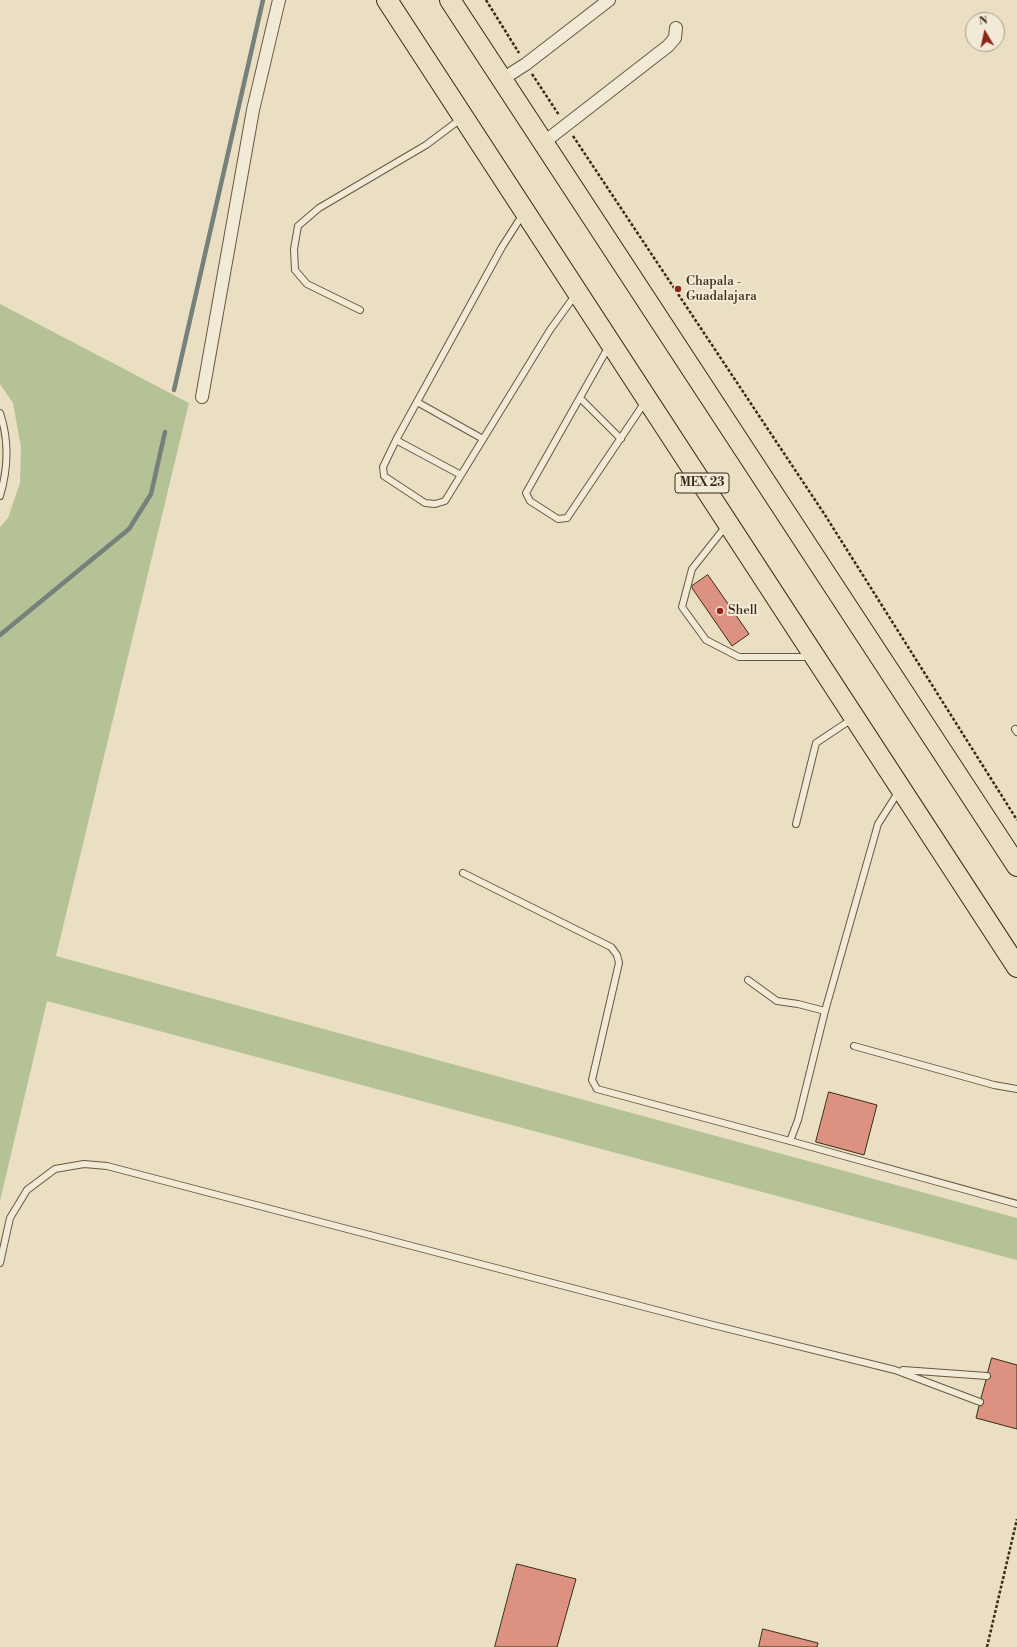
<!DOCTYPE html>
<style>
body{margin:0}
#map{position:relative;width:1017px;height:1647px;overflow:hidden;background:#eadfc2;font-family:"Libre Bodoni",serif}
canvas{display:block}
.north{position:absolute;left:965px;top:12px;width:40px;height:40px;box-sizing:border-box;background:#f1ead7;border:1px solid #a89e8a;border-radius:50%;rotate:351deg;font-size:11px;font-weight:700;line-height:16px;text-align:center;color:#3b2b16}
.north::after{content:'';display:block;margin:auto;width:14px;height:18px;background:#8f2418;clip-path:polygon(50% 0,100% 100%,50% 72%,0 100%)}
</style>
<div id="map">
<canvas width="1017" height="1647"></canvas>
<div class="north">N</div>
</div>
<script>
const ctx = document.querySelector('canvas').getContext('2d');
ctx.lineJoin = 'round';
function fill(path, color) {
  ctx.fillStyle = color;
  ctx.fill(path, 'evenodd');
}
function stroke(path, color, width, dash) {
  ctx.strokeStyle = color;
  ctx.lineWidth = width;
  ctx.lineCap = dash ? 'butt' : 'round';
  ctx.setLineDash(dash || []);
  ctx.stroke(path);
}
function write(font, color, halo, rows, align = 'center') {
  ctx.font = font + ' "Libre Bodoni",serif';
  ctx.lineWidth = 4;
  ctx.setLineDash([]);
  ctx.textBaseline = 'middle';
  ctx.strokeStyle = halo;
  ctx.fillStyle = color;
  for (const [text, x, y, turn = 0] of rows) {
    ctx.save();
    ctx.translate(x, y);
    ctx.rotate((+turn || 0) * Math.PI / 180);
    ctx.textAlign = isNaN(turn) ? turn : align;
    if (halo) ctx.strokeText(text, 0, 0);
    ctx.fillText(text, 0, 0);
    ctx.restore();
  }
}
fill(new Path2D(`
 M0 304 189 403 56 956 1017 1218V1260L47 1001 0 1201V527L8 518 20 483 21 447 13 403 0 384Z`), '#b4c295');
stroke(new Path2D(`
 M174 390 263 0
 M0 635 129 529 151 494 165 432`), '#75817a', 4.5);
const building = new Path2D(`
 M708 575 749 634 732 646 692 588V586Z
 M829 1092 877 1105 864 1155 816 1142Z
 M992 1358 1017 1365V1429L976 1418 979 1406 984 1403 981 1398 986 1380 991 1377 988 1372Z
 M517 1564 576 1579 557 1647H495Z
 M763 1629 818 1643 817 1647H759Z`);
fill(building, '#dd9281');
stroke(building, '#3b2b16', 1);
const service = new Path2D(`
 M523 214 502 247 396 440 461 475 550 330 576 294
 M360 310 307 284 295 270 294 249 298 226 319 208 426 145 462 118
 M609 346 526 493 530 501 558 519 567 518 645 402
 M580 398 621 439
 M417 402 483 439
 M0 413C9 440 8 469 0 496
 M396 440 383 467 384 476 425 503 435 504 445 501 461 475
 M726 526 692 569 682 607 706 640 739 657H810
 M1015 729 1017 732
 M899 791 878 824 825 1011 798 1120 790 1141 1017 1204
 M796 824 816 743 852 719
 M463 873 611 947 617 955 619 963 592 1080 597 1089 790 1141
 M748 980 777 1001 798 1004 825 1011
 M854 1046 994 1085 1017 1089
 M0 1263 10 1218 27 1190 55 1169 84 1164 107 1166 713 1325 895 1370 980 1402
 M903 1370 987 1376`);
const minor = new Path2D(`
 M501 80 526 64 609 0
 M543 143 668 46 675 38 676 28
 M202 397 253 110 279 0`);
const trunk = new Path2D(`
 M387 0 1017 967
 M450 0 1017 866`);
stroke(service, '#675841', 8);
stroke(minor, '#675841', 14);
stroke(trunk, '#3b2b16', 22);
stroke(new Path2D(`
 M486 0 519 53
 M532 74 559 115
 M573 136 825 515 1017 820
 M987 1647 1017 1519`), '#3b2b16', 2.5, [3, 2]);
stroke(service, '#f1ead7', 6);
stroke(minor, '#f1ead7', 12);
stroke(trunk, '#eadfc2', 20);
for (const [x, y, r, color] of [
 [678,289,4,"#8f2418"],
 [720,611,4,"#8f2418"]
]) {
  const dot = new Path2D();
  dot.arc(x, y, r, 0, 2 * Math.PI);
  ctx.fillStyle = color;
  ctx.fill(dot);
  stroke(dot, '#f1ead7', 1.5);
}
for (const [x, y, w] of [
 [702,483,54]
]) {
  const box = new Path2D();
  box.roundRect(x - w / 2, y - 10, w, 20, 3);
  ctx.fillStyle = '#f1ead7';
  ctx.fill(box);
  stroke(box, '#3b2b16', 1);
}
write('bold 12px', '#3b2b16', null, [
 ["MEX 23",702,483]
]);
write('13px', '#3b2b16', '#f1ead7', [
 ["Chapala -",686,282],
 ["Guadalajara",686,297],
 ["Shell",728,611]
], 'left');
</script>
